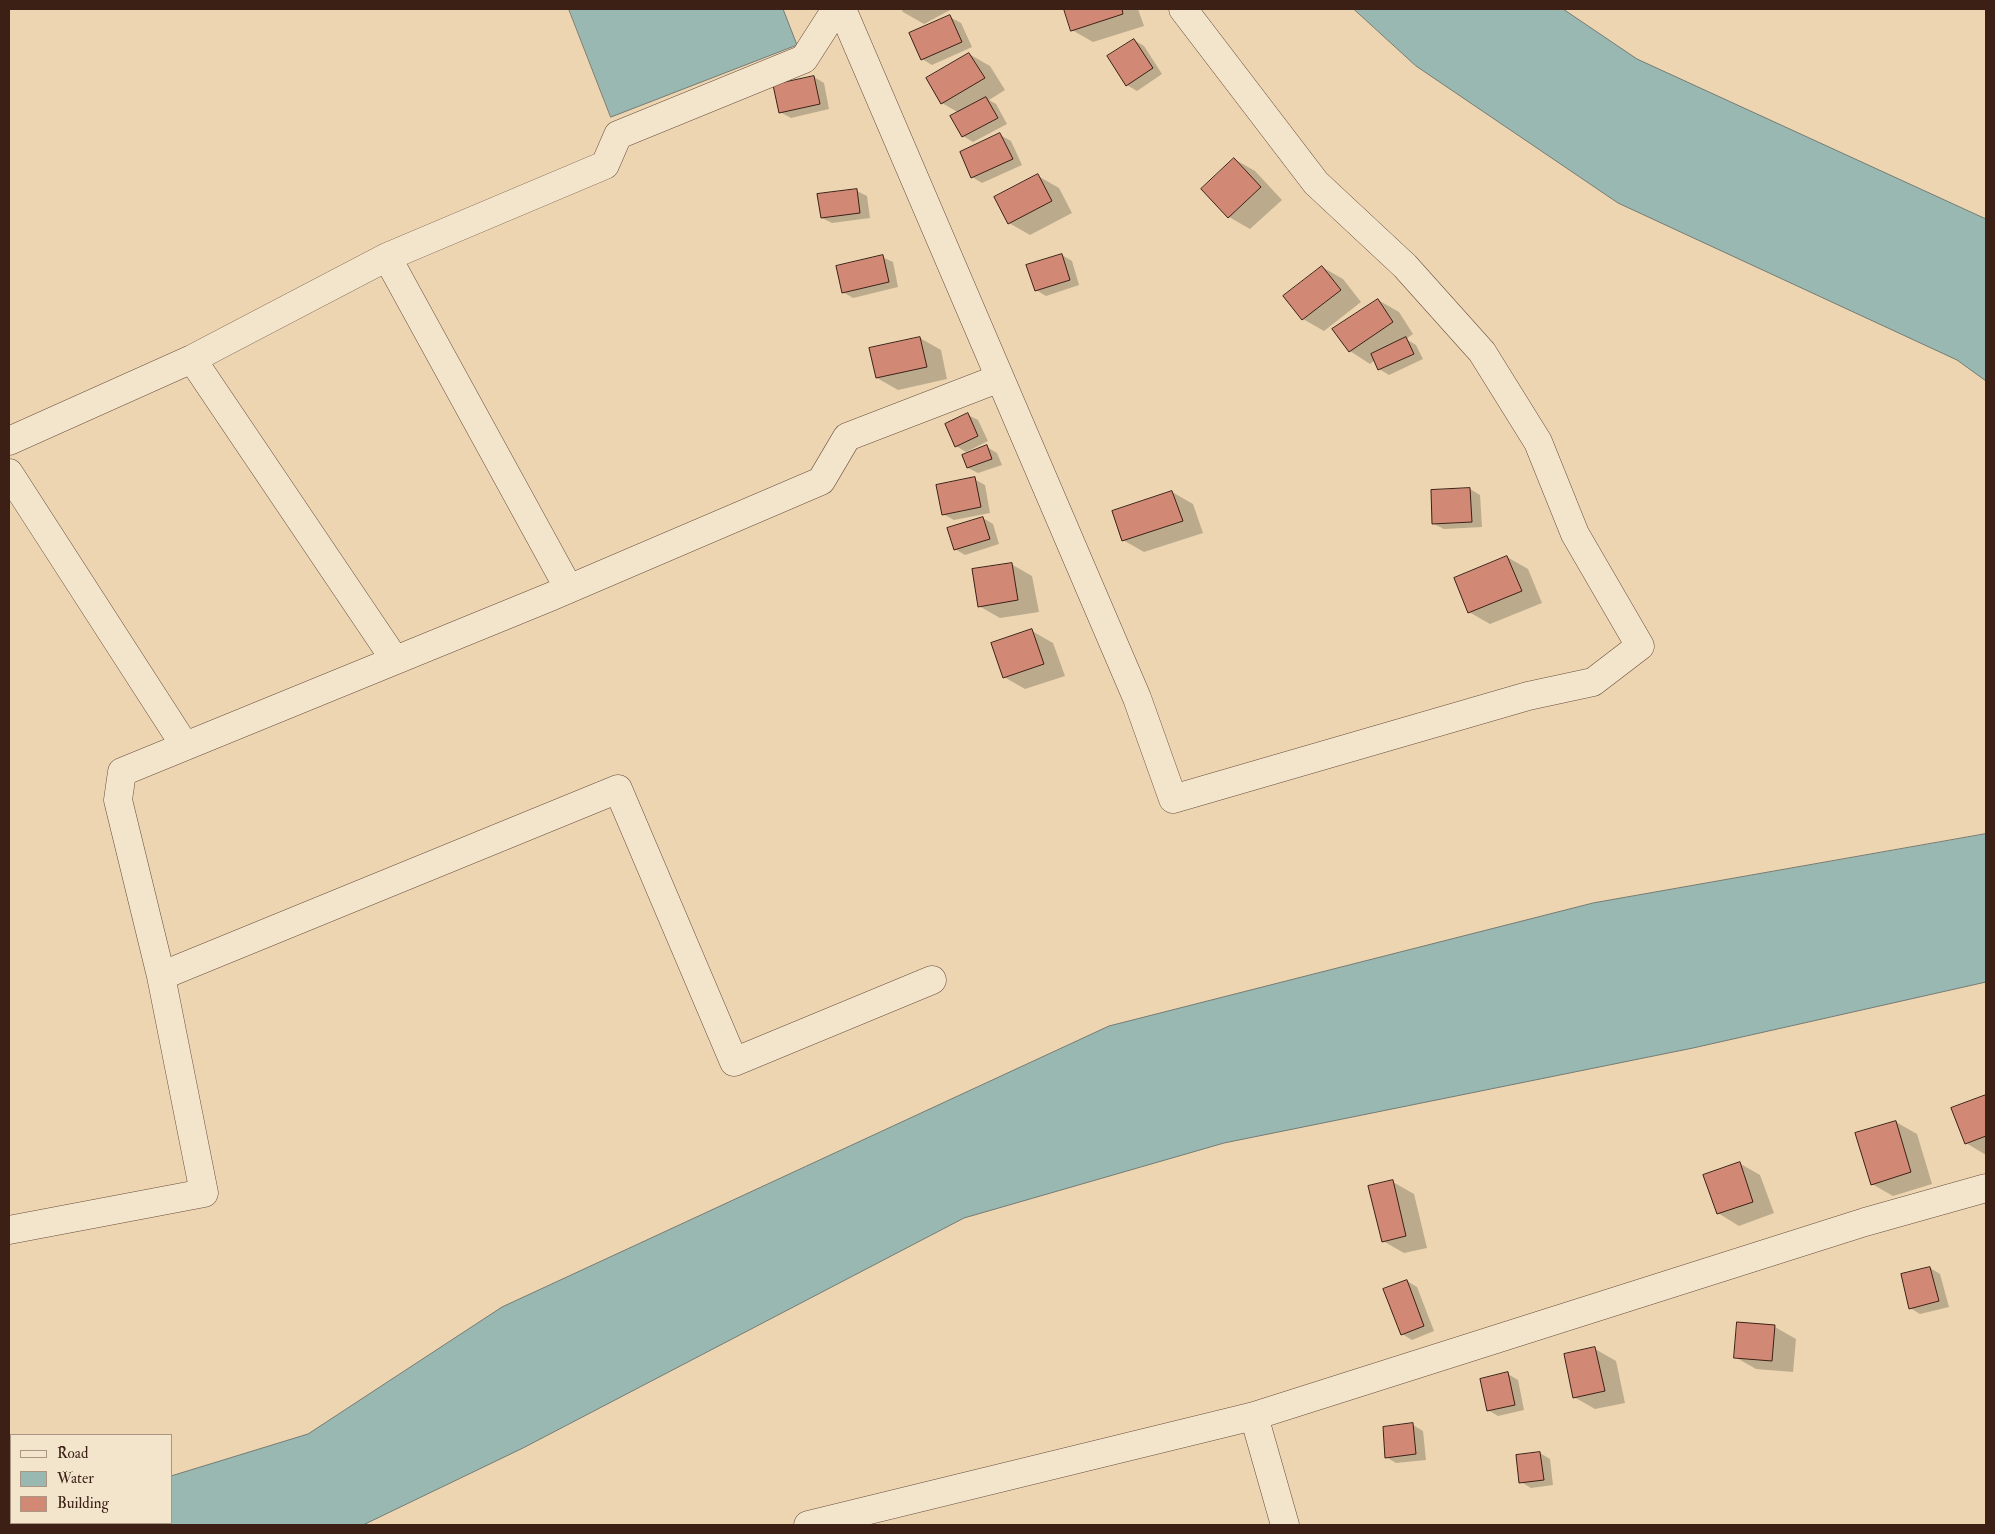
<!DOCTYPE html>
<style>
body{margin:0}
#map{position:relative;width:1995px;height:1534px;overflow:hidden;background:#ecd5b0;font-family:"IM FELL Double Pica",serif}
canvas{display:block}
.frame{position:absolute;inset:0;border:10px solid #3c2016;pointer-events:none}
.legend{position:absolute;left:10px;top:1434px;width:162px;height:90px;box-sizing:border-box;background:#f3e4cc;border:1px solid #aa9683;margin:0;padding:6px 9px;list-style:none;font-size:15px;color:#3c2016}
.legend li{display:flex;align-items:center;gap:10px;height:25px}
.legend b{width:25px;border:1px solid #aa9683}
</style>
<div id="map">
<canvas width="1995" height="1534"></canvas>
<div class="frame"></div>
<ul class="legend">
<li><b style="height:6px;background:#f3e4cc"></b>Road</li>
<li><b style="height:14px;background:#9ab8b2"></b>Water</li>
<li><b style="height:14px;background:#d18975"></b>Building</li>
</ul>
</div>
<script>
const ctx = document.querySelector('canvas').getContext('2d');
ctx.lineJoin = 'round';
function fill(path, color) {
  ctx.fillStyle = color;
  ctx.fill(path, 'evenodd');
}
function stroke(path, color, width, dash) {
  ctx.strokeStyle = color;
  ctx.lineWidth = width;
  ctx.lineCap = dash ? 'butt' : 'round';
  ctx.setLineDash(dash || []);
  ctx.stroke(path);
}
const water = new Path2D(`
 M569 9H783L797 45 611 117Z
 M1354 9H1563L1637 59 1986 219V381L1957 360 1618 203 1416 66Z
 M1986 834V982L1693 1048 1224 1143 964 1218 523 1448 363 1525H10L18 1523H171V1476L308 1434 502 1307 1109 1026 1593 903Z`);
fill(water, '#9ab8b2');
stroke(water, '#747b74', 1);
fill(new Path2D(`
 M901 9H952L924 24 903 12Z
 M1065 9H1138L1144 26 1093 42 1072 30Z
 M950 17 961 23 972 47 932 65 922 59Z
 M1134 40 1144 46 1162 74 1137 91 1127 85Z
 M969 54 990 66 1005 90 989 100 996 104 1007 124 973 142 963 136 959 113 942 103Z
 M814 77 824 83 829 109 791 118 780 112Z
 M1000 135 1011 141 1022 165 982 183 972 177Z
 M1234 159 1255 171 1282 200 1250 229 1229 217 1202 189Z
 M1038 176 1059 188 1072 213 1030 235 1009 223Z
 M857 191 867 196 870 218 832 223 822 218Z
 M1062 255 1072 261 1079 285 1046 296 1036 290Z
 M882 257 893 262 898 287 853 298 843 292Z
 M1322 267 1343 279 1361 302 1324 331 1303 319 1285 297Z
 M1378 300 1399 312 1413 334 1406 339 1416 345 1423 359 1389 375 1379 369 1375 360 1370 364 1350 351Z
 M920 338 941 350 947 379 898 390 877 378Z
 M968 415 978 420 988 441 966 452 956 446Z
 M987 447 997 453 1002 465 978 473 968 468 964 456Z
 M974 479 985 485 990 513 954 520 943 514Z
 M1470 489 1480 495 1482 527 1444 529 1434 524Z
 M1172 492 1193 504 1203 533 1144 552 1123 540Z
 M983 518 993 524 999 544 965 555 955 549Z
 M1507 557 1528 569 1542 603 1490 624 1469 612Z
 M1011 564 1032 576 1039 612 1000 618 979 606Z
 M1032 631 1053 643 1065 676 1025 689 1004 677Z
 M1986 1096V1155L1966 1143 1953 1109Z
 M1896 1122 1917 1134 1932 1184 1893 1196 1872 1184Z
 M1739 1163 1760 1175 1774 1213 1739 1226 1718 1213Z
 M1393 1182 1414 1194 1427 1248 1404 1253 1383 1241Z
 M1930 1268 1940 1274 1949 1307 1920 1314 1910 1308 1902 1275Z
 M1407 1281 1417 1287 1434 1331 1412 1340 1402 1334Z
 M1738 1324 1775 1327 1796 1339 1793 1372 1756 1369 1735 1357Z
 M1595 1349 1616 1361 1625 1403 1595 1409 1574 1397Z
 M1508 1374 1518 1380 1524 1410 1498 1416 1488 1410Z
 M1413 1425 1423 1431 1426 1460 1396 1463 1386 1457Z
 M1540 1453 1550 1459 1553 1485 1531 1488 1521 1482Z`), '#0003');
const building = new Path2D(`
 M1064 9H1122L1123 14 1071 31Z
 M950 15 962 42 921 60 909 33Z
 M1134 39 1153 68 1126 86 1107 56Z
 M969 53 985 78 941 104 926 78Z
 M814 76 820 104 779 113 773 85Z
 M986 97 998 118 962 137 950 116Z
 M1000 133 1013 159 971 178 960 152Z
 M1234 158 1261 187 1228 218 1201 189Z
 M1038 174 1052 201 1008 224 994 197Z
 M857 189 860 213 821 218 817 194Z
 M1062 254 1070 280 1035 291 1026 265Z
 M883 255 889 282 842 293 836 266Z
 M1322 266 1341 290 1302 320 1283 296Z
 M1378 299 1393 322 1349 352 1332 329Z
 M920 337 927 367 876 378 869 348Z
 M1406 337 1414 354 1378 370 1371 354Z
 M968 413 978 436 955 447 945 424Z
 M987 445 992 459 967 468 962 455Z
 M975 477 981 507 942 515 936 485Z
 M1470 488 1472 522 1432 524 1431 490Z
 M1172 491 1183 521 1122 541 1112 511Z
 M983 517 990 539 954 550 947 528Z
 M1507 556 1522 591 1468 613 1454 578Z
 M1012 563 1018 600 978 607 972 569Z
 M1032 629 1044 664 1003 678 991 643Z
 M1986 1095V1136L1965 1144 1951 1108Z
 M1896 1121 1911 1172 1871 1185 1855 1133Z
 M1740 1162 1753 1202 1717 1214 1703 1175Z
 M1393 1180 1406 1236 1382 1242 1368 1186Z
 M1930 1267 1939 1301 1909 1309 1901 1274Z
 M1407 1280 1424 1326 1401 1335 1383 1289Z
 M1737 1322 1775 1325 1772 1361 1734 1358Z
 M1595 1347 1605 1391 1573 1398 1564 1354Z
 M1508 1372 1515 1405 1487 1411 1480 1379Z
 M1413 1423 1416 1454 1385 1458 1383 1427Z
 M1540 1452 1544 1480 1519 1483 1516 1455Z`);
fill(building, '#d18975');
stroke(building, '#3c2016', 1);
const minor = new Path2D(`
 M842 9 1137 698 1173 799 1528 696 1593 682 1640 646 1575 534 1538 442 1482 352 1405 266 1316 183 1183 9
 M387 257 569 589
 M192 359 395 660
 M9 441 192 359 387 257 605 165 618 135 804 59 836 9
 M9 473 185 746
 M161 976 618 789 734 1062 932 980
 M9 1230 204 1193 161 976 118 800 122 772 550 597 821 481 847 437 1000 378
 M1254 1416 1285 1525
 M808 1525 1254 1416 1865 1222 1986 1188`);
stroke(minor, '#684d3c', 29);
stroke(minor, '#f3e4cc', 28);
</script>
